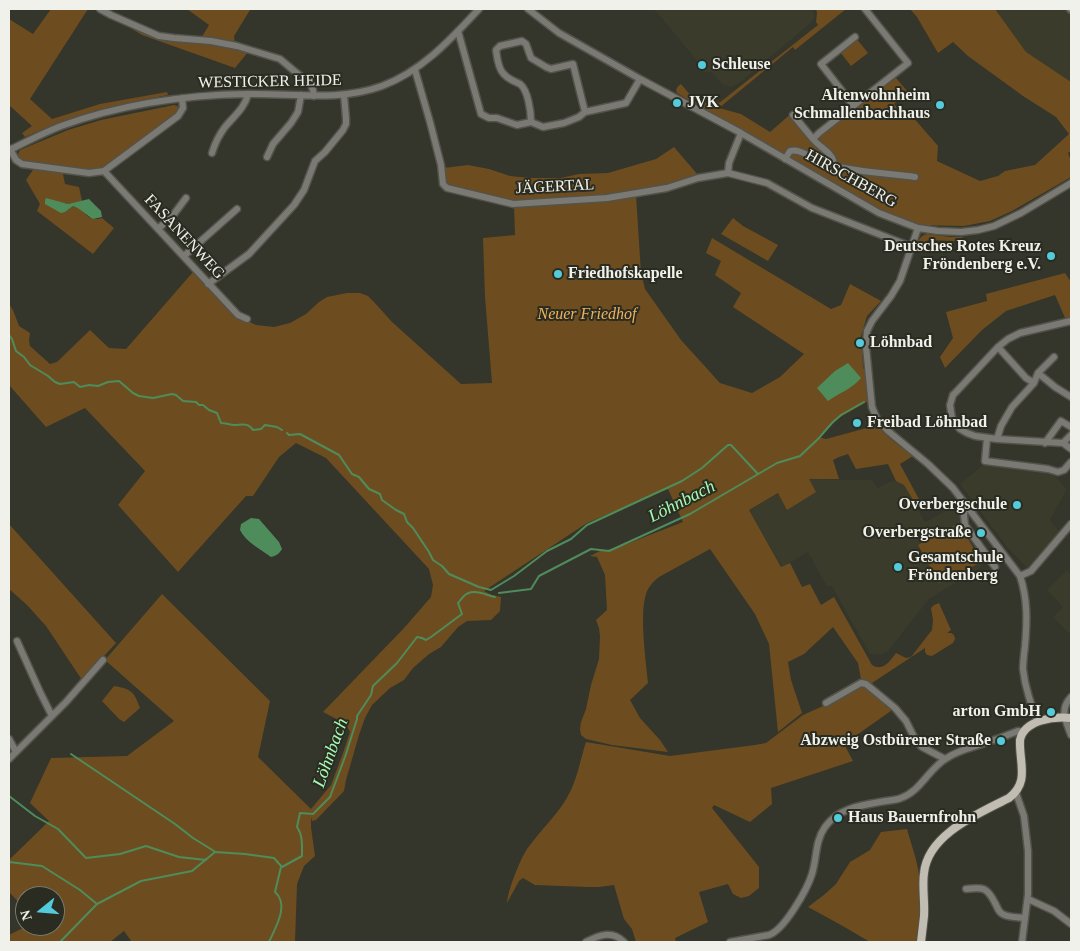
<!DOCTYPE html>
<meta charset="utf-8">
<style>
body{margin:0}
#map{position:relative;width:1080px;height:951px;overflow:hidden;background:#34352b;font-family:"Times New Roman",serif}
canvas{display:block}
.frame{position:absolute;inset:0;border:10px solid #f0f1ea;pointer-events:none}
.north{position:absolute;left:15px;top:886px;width:50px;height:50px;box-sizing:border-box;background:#2a2b21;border:1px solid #797a71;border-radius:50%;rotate:253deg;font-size:14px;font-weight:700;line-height:20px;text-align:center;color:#f0f1ea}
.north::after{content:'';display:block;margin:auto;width:18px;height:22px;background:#53cbda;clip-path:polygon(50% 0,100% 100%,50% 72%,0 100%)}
</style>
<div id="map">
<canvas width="1080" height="951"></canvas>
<div class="frame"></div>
<div class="north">N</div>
</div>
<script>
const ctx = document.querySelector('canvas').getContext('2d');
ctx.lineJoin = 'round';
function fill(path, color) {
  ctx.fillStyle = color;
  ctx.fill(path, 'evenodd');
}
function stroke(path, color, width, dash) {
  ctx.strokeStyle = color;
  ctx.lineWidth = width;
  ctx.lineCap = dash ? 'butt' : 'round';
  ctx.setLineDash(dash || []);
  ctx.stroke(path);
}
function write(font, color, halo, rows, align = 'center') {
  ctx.font = font + ' "Times New Roman",serif';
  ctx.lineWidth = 4;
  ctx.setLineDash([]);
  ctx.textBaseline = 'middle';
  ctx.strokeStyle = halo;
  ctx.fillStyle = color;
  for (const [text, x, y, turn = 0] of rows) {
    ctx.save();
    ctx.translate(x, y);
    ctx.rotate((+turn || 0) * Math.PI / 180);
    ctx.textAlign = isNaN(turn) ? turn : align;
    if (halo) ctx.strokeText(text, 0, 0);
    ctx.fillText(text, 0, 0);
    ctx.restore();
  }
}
fill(new Path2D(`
 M654 9H812L815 15 814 18 812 22 739 83 731 87 722 84 713 73 697 71 698 67 696 66 698 62Z
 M995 9H1067L1071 15V82L1026 52Z
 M985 463 1049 470 1067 489 1050 520 1060 532 1027 568 1006 546 960 484Z
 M804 479 872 480 878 488 888 482 896 481 904 485 925 522 955 506 983 556 982 562 980 568 929 599 888 651 880 655 870 654 831 585 827 587 808 552 782 567 749 510Z
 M1067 570 1071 575V635L1053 617 1063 607 1047 590Z`), '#3a3b2a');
fill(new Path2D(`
 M51 9H88L30 99 52 119 100 104 167 92 168 95C131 102 94 110 58 123 47 127 36 132 25 137L22 133 32 126 9 105V19L33 34Z
 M187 9H249L250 10 234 36 235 45 200 40 209 25Z
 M816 9H846L795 50 793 47 719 108 741 114 770 132 793 112 813 136 891 72 908 92 894 104 907 119 912 116 938 146 937 161 980 181 998 176 1005 171 1035 165 1069 134 1056 117 1023 96 968 56 953 42 938 53 917 17 910 9H995L1026 52 1071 82V151L1068 153 1071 161V177L1012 211 990 221 964 226 918 225 880 210 677 93C675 89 677 87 681 84L697 103 701 99 705 103 713 97 719 103 818 25 816 22 817 13Z
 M116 19 159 37 211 45 248 52 235 68 142 35Z
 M856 38 868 53 851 66 840 52Z
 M174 105 180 107 178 115 104 170 89 172 20 162 17 156 20 150 68 130 101 120Z
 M674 147 698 175 670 185 637 189 602 196 512 202 451 188 445 183 443 168 468 165 489 169 510 176 530 178H561L579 174 608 173 656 159Z
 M35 167 62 169 65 184 79 187 82 201 68 204 59 202 65 212 73 206C86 208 85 223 102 218L114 228 93 254 37 211 40 204 26 180Z
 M636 195 641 273 645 289 681 340 720 383 752 393 780 377 804 354 733 307 741 293 715 275 721 261 706 253 712 238 831 309 841 305 850 284 881 301 867 316 861 336 863 368 868 374 870 400 835 420 818 437 826 439 874 426 873 423H876C886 437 899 446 913 456L900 464 920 501 915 503 904 485 896 481 888 464 856 469 848 454 839 457 833 460 839 479H809L816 492 787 510 778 493 749 510 781 567 790 563 802 587 810 584 821 605 834 597 872 665C883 672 890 661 896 653L906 658 911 657 932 630 933 620 931 608 934 605 939 603 951 630 947 633H951L954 635 955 639 953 643 932 656 927 655 925 652V648L869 685 861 679 858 663 833 627 804 654 788 662 791 680 802 713 778 732 769 644 755 614 710 549 659 577C655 580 651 584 648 589 638 608 646 660 648 683L630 700 640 718 660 740 668 752 612 745 586 739 581 735 580 729 581 722 586 709 591 685 599 659 600 636 599 628 596 620 607 610 605 575 597 557 590 556 600 551 613 549 624 545 683 522 668 489 587 523 484 591 492 595 501 597 500 611 491 620 467 621 458 627 441 647 429 654 413 668 404 680 390 688 372 705 365 718 359 735 346 780 344 791 316 820 312 821 311 817V827L315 856 304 866 297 884 295 942H132L124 931 110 942H9V935L27 926H55V896H25V909L9 892V860L49 821 30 803 51 758 127 756 174 721 105 660 162 594 270 701 258 757 311 809 331 785 343 753 350 732 346 724 323 712 405 627 431 597 433 585 429 569 326 458 296 443 279 457 253 496H246L178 572 118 505 145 471 85 408 46 427 9 385V304L13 310 19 326 30 333 29 341 30 346 50 364 57 362 90 330 109 348 126 349 193 272 237 316 256 325 274 327 290 323 306 314 319 302 327 297 347 293H360L368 296 374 302 392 322 461 384 492 383 485 297 483 238 515 235 514 207 608 201Z
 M733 218 743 226 778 245 768 261 721 234Z
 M927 234 950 237H962L963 238 962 240 957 242 954 241 928 240 921 246 926 250 918 252H915C917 244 918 236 927 234Z
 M1065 273 1071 282V319L1066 320 1055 295 1006 311 982 330 945 368 940 357 953 338 946 312 987 301 986 294Z
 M959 523 979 558V561L977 564 955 577 953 576 939 583 918 545Z
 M9 524 116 643 82 680 46 626 27 605 9 589Z
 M861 684 895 708 844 744 853 761 771 788 772 804 750 822 714 805 712 808 759 867V888L749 896 741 898 733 894 728 884 699 892 708 922 675 938 676 942H636L632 929 624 919 614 885 599 887H588L535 885 523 878 519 881 507 903C508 889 520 860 527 849 541 829 561 812 571 790 578 775 581 757 586 742L670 756 755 745 766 743 803 715 821 707Z
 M114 686C131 689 134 691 140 708L124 722 119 719 102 701Z
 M907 829C911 844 917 859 919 875 923 895 921 922 917 942H870L841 925 808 907 825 894 836 884 850 862 870 850 881 832Z`), '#6d4d1f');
fill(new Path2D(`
 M46 198 68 204 89 199 101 211 102 217 93 219C86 215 80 208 73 206L65 212 61 213 45 204V201Z
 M848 363 861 378C852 389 839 393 828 401L817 388 835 371Z
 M251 518 259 519 279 542 282 549C279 554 276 556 271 557 260 549 246 542 240 530L241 524Z`), '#4f8c5c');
stroke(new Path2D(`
 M9 335 12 339 16 351 24 357 30 365 48 376 55 382 60 384 74 382 80 387 89 385 98 386 108 382 119 381 133 393 139 396 153 398 172 394 176 395 183 401 196 402 199 405H203L209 410 217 413 221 423C226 423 230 425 234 425 242 425 248 422 253 430L261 429 265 425 277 427 282 430
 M287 433 289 435 300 434 339 455 352 474 359 477 369 489 380 494 382 500 396 510 404 514 407 522 413 528 429 552 433 560 442 566 449 574 479 587 491 590 514 576 547 551 571 539 587 525 682 481 702 468 728 445H731L758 474
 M499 593 531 589 539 576 591 549 609 551 690 514 777 463 800 456 818 439 832 423 841 415 864 402
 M71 754 175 824 193 838 214 851
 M9 796 35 816 58 829 86 858 120 854 146 846 179 857 206 860
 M9 862 42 866 80 890 97 904
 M60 942 97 904 141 881 192 871 215 852 245 854 274 858 282 867 302 856C302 846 303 835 297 827L300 813 313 814 330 797 345 757 357 719V716L371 695 373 686 397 663 417 637 422 638 426 640 431 637 462 614 458 603C460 601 461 599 463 597 472 587 485 595 495 597
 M269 942C275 928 290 905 275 892L281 867`), '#4f8c5c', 2);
const minor = new Path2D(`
 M100 9 111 15 159 36 174 38 211 41 237 46 280 59 311 85 313 90 314 96
 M528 9 559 33 640 79 741 133 879 213 918 228 938 231 961 232 978 230 994 226 1021 213 1071 183
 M1070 9 1071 10
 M458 31 481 114 489 118H497L517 125 531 122 543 127 564 123 579 117 585 112 626 103 640 79
 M415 70 430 122 441 165 443 184 447 188 513 204 607 198 667 188 698 178 728 173 767 183 812 208 912 247
 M853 105 821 64 855 37
 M793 115 813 139 819 133 908 63 865 9
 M531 122C531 112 528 90 520 84 514 81 507 79 503 73 498 68 497 57 496 50L500 46 522 41 526 44 531 58 546 67 551 69 573 64 585 112
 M813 139C820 148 834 153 834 165
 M10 149 16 160 22 164 89 173 104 171 178 116 183 108 182 98
 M9 150C26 142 43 133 61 126 119 105 184 95 247 94 292 93 338 102 382 86 422 71 450 40 479 9
 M212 153C215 143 219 135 225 127 234 116 245 108 248 94
 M267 157 273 144 291 123 298 112 301 95
 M785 159 790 151C800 148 812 159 822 162 852 172 884 173 915 177
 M104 171 238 315 247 319
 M728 173 729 163 741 133
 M918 228 900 281 891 296 872 321 867 331 866 347 872 407 877 419 888 431 928 464 953 488 1020 576C1028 600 1027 622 1025 646 1024 654 1023 662 1023 669 1025 688 1031 704 1038 722
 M158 229 174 214 186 198
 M184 256 237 209
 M208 284 249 254 294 205 304 190 315 161 325 152 343 130 346 124V118L344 95
 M1071 321 1020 333 1008 339 998 347 957 391 953 395 950 405 952 418 960 429 967 433 975 436 997 439 1063 443 1071 449
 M998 347 1026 378 1034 383
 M1038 373 1055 387 1071 397
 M987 438 985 461 1048 469 1058 472 1064 470 1071 462
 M997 439 1001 426 1012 407 1034 383 1038 373 1054 357
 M1045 443 1061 421 1071 427
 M1063 443 1071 435
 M965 504 964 515 965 525 995 567
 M1020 576 1031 571 1071 524
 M17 641 40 692 52 716
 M1071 697C1059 710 1066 721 1071 735
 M826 703 861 683 866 684 895 708 906 721 915 739 922 747 945 759
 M9 739 16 752
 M9 759 66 702 103 660
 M1016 793 1024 816 1028 851V894L1022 942
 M966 889C983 887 987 887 995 903 997 906 998 911 1001 913 1007 918 1018 917 1025 918
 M1028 899 1054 911 1071 924
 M586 942C599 935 612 930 624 942
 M730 942 769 935C784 930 807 890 812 874 817 858 815 841 825 827 839 807 864 805 886 801 891 800 897 800 901 798 921 791 929 768 947 758 957 751 970 748 982 744 995 740 1006 736 1018 731L1023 732`);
const major = new Path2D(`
 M921 942C922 933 923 924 924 916 925 902 922 887 924 873 928 834 978 814 1009 798 1030 782 1019 763 1020 740 1024 720 1054 716 1071 718`);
stroke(minor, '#52534a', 9);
stroke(major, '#52534a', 10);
stroke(minor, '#7b7974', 6);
stroke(major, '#c1bdb3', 8);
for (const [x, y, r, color] of [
 [702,65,5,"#53cbda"],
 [677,103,5,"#53cbda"],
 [940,105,5,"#53cbda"],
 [1051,256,5,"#53cbda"],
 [558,274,5,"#53cbda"],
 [860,343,5,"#53cbda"],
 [857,423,5,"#53cbda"],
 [1017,505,5,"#53cbda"],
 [981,533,5,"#53cbda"],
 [898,567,5,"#53cbda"],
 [1051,712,5,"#53cbda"],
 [1001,741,5,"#53cbda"],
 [838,818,5,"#53cbda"]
]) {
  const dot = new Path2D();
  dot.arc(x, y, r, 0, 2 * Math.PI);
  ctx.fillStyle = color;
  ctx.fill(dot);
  stroke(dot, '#2a2b21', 2);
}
write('bold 16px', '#f0f1ea', '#2a2b21', [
 ["Schleuse",712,65],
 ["Altenwohnheim",930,96,"right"],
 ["Schmallenbachhaus",930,114,"right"],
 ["JVK",687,103],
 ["Deutsches Rotes Kreuz",1041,247,"right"],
 ["Fröndenberg e.V.",1041,265,"right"],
 ["Friedhofskapelle",568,274],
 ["Löhnbad",870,343],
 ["Freibad Löhnbad",867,423],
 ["Overbergschule",1007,505,"right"],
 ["Overbergstraße",971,533,"right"],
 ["Gesamtschule",908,558],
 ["Fröndenberg",908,576],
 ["arton GmbH",1041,712,"right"],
 ["Abzweig Ostbürener Straße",991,741,"right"],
 ["Haus Bauernfrohn",848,818]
], 'left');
write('16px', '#f0f1ea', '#2a2b21', [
 ["WESTICKER HEIDE",270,82,-1],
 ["HIRSCHBERG",851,179,29],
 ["JÄGERTAL",555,187,-3],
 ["FASANENWEG",184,237,47]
]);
write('italic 16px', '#f2b25a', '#2a2b21', [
 ["Neuer Friedhof",587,315]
]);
write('italic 18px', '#a4fbb4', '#2a2b21', [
 ["Löhnbach",682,502,-27],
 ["Löhnbach",331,753,-70]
]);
</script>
